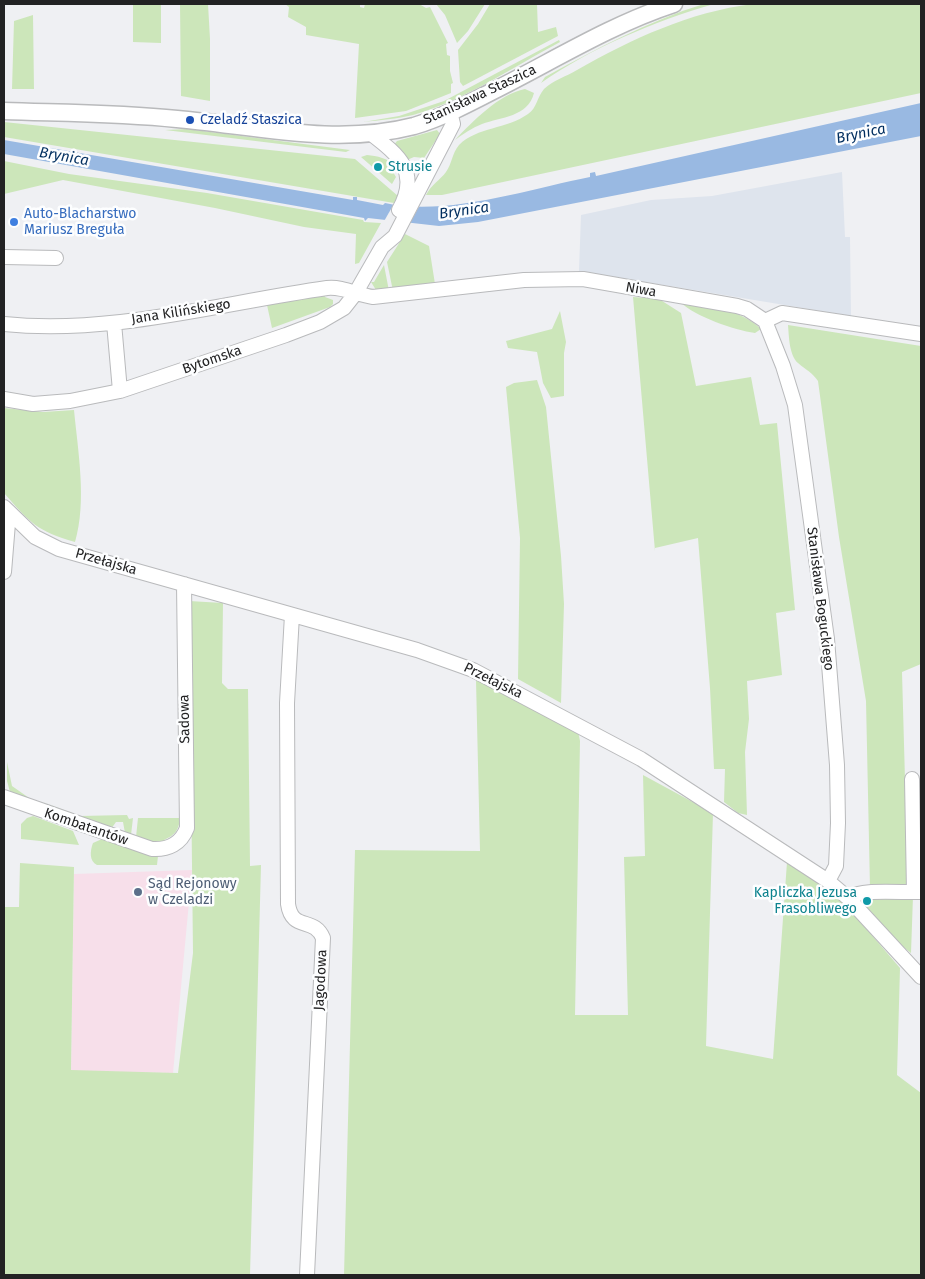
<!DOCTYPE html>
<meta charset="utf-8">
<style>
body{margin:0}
#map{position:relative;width:925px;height:1279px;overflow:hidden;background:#eff0f3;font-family:"Fira Sans",sans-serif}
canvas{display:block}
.frame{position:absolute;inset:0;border:5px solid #222223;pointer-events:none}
</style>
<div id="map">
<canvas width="925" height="1279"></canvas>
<div class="frame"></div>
</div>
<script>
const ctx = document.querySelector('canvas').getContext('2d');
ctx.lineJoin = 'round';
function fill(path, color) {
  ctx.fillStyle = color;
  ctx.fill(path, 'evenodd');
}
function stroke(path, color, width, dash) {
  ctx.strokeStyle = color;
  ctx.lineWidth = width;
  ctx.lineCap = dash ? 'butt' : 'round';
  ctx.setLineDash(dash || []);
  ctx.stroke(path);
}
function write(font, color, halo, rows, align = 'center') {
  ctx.font = font + ' "Fira Sans",sans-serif';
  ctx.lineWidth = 5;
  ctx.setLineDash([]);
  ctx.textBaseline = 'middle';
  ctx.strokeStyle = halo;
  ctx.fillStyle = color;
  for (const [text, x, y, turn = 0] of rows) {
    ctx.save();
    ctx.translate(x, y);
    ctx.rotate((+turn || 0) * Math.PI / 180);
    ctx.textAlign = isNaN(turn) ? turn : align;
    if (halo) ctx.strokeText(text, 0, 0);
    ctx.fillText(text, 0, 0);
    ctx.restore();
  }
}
fill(new Path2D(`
 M192 870 173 1073 71 1071 74 874Z`), '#f7dfea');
fill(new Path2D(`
 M842 172 845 237H850L851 316 579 271 581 215 651 200 712 196Z`), '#dee4ed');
fill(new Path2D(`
 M133 4H161V43L133 42Z
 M180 4H208L210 39V101L181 96Z
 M285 4H360V7L364 8 365 4H419L426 8 430 7 448 43 446 44 447 55 450 56V71L453 83 451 84V93L406 111 355 118 359 44 306 35V27L288 17 289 7Z
 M436 4H485L468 31 457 43 445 15Z
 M490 4H537L538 32 556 27 558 36 463 86 460 82 458 50 478 24Z
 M704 4H714C655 21 591 48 541 83L545 77C596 49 648 21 704 4Z
 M753 4H921V93L442 195H426C431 185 440 180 446 172 452 164 452 153 459 145 477 127 507 129 528 114 537 108 537 97 544 89 552 81 567 76 577 70 632 39 689 12 753 4Z
 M33 15 34 89H12L14 21Z
 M559 40 560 42C515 66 461 102 413 115 397 119 380 120 363 122L399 116 444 101Z
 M525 89 534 93C528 117 501 117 482 124 472 128 463 134 455 140 472 122 499 94 525 89Z
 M4 122 355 159 398 196 394 203 4 137Z
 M187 129 350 150 346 152 165 130Z
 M437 130 440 134 424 158 414 157 407 160 393 146 397 141Z
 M367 155C377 156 388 158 395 166L393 172 396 177 392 184 361 157Z
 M4 161 69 174 207 193 363 220 364 222 381 223 359 263 355 264 356 234 304 227 215 208 63 180 4 194Z
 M405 234 429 246 435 284 393 291 387 262Z
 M384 265 389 291 376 290 371 282H374Z
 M324 293 325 297 333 300V304L330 307 272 328 267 305Z
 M633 297 659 299 681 313 696 386 751 377 760 425 777 423 795 610 776 613 782 675 747 681 749 719 745 752 747 815 738 813 724 802 725 769H714L710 688 698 538 655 548V551Z
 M680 302C709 307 739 308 761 329L755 333C734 330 696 317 680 302Z
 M560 311 566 342 564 353V396L551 398 543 383 537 352 508 348 506 341 552 329Z
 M788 325 921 346V664L902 672 908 888H870L866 701 839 537 818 381C812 372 806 370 798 363 789 355 789 336 788 325Z
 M537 380 546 407 561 556 564 604 561 703 518 679 520 538 506 387 514 383Z
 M4 408 43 412 74 410C78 452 87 501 75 542 37 531 30 523 4 493Z
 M189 601 223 603 222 683 228 689H248L250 866 261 865 250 1275H4V907H19L20 863 74 867 71 1070 178 1073 193 953Z
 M476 680 497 688 578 731 580 741 575 1015H628L624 857 645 856 643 775 713 813 706 1046 773 1059 787 862 839 897 900 968 897 1075 921 1093V1275H344L355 850 480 851Z
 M7 762 12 786 32 800 10 792 7 781Z
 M40 801 80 816 127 815 129 819 133 818 131 835 125 833 123 822H116L111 829Z
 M33 816 73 831 79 845 21 839V824L27 818Z
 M138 818H180C179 830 175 835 164 840V842L155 843 136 837Z
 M102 839 158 856 157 865H97C89 861 90 851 93 843Z
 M861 895 913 896 911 953 898 943 858 901Z`), '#cce6ba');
fill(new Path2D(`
 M921 103V136L478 222 439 226 368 218 365 221 364 218 4 154V140L353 200V197H357V200L383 205 385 203C445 217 529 189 590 177V173L595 172 596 176Z`), '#99b9e2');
fill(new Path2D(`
 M395 202 420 205 408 226 383 223Z`), '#eff0f3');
const minor = new Path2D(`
 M370 133C400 156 420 172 399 210
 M4 257 56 258
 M765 321 783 366 795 405 827 639 837 765 838 823 836 866 828 881
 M765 321 782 313 921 334
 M114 323 120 391
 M4 324C113 335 220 303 327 288 342 286 358 295 373 297L524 280 583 279 737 306 747 309 765 321
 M4 399 33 404 70 401 120 391 286 335 320 322 344 308 355 294 382 247 395 236 453 124 450 112
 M4 507 35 537 59 549 417 650 473 670 641 759 828 881 848 898 921 977
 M4 572 8 523 12 517
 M292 615 287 703 288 904C292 932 314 916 323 938L307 1275
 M912 779 914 892
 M4 797 152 849C168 850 181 844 187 828L184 584
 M848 898C862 888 903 893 921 892`);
const major = new Path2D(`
 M4 111C62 113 120 113 177 119 255 126 337 146 414 126 441 118 468 104 493 91 553 61 610 25 674 4`);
stroke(minor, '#b9babc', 16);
stroke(major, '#b9babc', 19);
stroke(minor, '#fff', 14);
stroke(major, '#fff', 16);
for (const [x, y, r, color] of [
 [190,120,5,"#1a4fb4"],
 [378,167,5,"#0f9aa8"],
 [14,222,5,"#3f7fe0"],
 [138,892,5,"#5c6f8a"],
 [867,901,5,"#0f9aa8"]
]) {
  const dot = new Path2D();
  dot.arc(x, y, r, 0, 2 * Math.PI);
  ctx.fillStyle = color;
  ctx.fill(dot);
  stroke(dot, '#fdfeff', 2);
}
write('14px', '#222223', '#fdfeff', [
 ["Stanisława Staszica",480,95,-25],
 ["Niwa",641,290,10],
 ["Jana Kilińskiego",181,312,-9],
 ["Bytomska",212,360,-19],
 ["Przełajska",106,562,16],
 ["Stanisława Boguckiego",820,599,83],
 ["Przełajska",493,681,26],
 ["Sadowa",185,719,-91],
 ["Kombatantów",86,827,19],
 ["Jagodowa",321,980,-87]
]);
write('14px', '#164399', '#fdfeff', [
 ["Czeladź Staszica",200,120]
], 'left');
write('14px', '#0d838f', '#fdfeff', [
 ["Strusie",388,167],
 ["Kapliczka Jezusa",857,893,"right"],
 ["Frasobliwego",857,909,"right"]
], 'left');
write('14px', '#366cbe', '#fdfeff', [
 ["Auto-Blacharstwo",24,214],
 ["Mariusz Breguła",24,230]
], 'left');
write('14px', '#4e5e75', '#fdfeff', [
 ["Sąd Rejonowy",148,884],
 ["w Czeladzi",148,900]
], 'left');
write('italic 15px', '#002e5f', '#fdfeff', [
 ["Brynica",861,134,-12],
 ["Brynica",64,157,10],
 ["Brynica",464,211,-8]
]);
</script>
